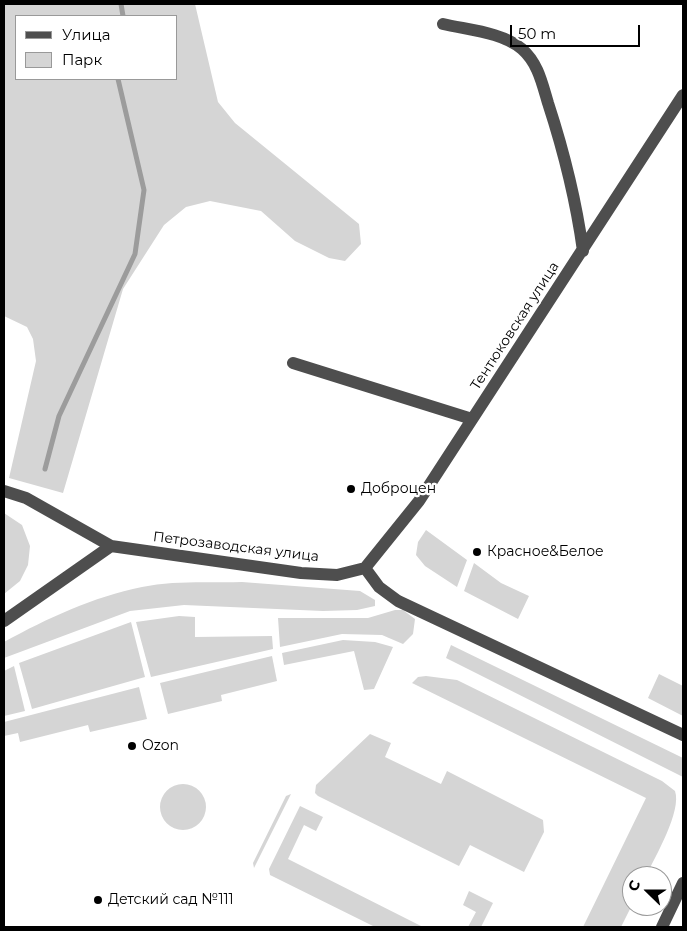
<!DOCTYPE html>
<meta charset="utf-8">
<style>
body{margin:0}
#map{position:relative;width:687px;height:931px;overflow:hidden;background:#fff;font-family:Montserrat,sans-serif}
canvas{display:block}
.frame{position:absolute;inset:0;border:5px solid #000;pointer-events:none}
.legend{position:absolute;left:15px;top:15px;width:162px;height:65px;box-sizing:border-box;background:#fff;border:1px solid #999;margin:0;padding:6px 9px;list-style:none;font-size:15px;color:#000}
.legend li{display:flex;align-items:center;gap:10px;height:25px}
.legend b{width:25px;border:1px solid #999}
.north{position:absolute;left:622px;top:866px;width:50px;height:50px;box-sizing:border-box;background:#fff;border:1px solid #999;border-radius:50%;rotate:292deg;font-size:14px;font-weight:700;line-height:20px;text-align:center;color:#000}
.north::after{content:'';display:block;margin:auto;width:18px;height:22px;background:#000;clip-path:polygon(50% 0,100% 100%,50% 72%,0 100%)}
.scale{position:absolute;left:510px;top:25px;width:130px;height:22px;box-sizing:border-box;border:2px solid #000;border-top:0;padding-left:6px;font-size:15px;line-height:18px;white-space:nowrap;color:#000;-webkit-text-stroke:4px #fff;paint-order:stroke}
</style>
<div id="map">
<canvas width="687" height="931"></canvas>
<div class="frame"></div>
<ul class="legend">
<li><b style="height:6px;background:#4e4e4e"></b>Улица</li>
<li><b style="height:14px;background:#d5d5d5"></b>Парк</li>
</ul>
<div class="north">С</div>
<div class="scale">50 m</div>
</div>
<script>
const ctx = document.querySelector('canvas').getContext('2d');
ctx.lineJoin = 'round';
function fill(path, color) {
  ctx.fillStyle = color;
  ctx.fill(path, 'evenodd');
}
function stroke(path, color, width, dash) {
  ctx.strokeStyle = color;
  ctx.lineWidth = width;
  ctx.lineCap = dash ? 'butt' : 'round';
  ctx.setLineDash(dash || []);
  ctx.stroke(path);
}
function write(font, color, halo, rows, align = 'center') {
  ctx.font = font + ' Montserrat,sans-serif';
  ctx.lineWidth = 4.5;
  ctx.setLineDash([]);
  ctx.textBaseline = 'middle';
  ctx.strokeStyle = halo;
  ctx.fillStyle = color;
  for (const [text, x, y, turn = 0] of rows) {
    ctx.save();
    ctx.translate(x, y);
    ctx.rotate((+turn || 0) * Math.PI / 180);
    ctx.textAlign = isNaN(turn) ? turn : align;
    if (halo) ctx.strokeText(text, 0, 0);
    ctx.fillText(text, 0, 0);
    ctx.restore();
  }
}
fill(new Path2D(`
 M4 4H195L218 102 235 123 359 224 361 244 345 261 329 258 295 241 261 211 210 201 186 207 164 225 123 289 63 493 9 478 36 361 33 339 27 327 4 316ZM16 16H176V79H16Z
 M4 513 22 525 30 546 28 565 20 581 4 594Z
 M426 530 467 560 457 587 425 566 416 555 418 542Z
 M474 563 501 583 529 596 518 619 464 591Z
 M242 582 360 591 375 600V606L357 610 323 611 184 605 130 611 4 658V642C48 618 93 597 142 587 174 580 210 583 242 582Z
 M395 610H403L415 619 413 634 403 644 382 635 342 634 280 647 278 618H368Z
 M179 616 195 617V637L272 636 273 649 151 677 136 622Z
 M131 622 145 677 32 709 19 663Z
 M343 640 375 642 393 647 374 689 364 690 354 651 284 665 282 653Z
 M451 645 683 758V777L446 658Z
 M272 656 277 681 221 695 222 701 168 714 160 683Z
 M14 666 25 711 4 716V671Z
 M659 674 683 686V716L648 698Z
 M426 676 457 680 662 781 675 791C682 811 655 857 646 876H632V905L621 927H583L646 798 412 683 418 677Z
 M139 687 147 719 90 732 88 725 20 742 18 733 4 736V722Z
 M370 734 391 743 385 757 441 784 447 771 543 820 544 832 524 872 470 845 459 866 318 796 315 793 316 785Z
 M160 807a23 23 0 1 1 46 0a23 23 0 1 1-46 0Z
 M291 794 254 868 253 863 286 796Z
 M300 806 323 817 316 831 304 825 288 859 423 927H375L270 875 269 869Z
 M469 891 493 903 481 927H468L476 912 463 905Z`), '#d5d5d5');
stroke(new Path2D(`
 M121 4 123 16
 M45 469 59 416 135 254 144 190 118 79`), '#9c9c9c', 5);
stroke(new Path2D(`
 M443 24C468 30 502 32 522 49 538 63 542 83 548 103 564 152 576 200 583 251
 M293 363 472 419
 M4 491 26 498 111 546 301 573 337 575 365 568
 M365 568 419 501 683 95
 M365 568 379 587 398 601 683 735
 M4 621 111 546
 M662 927 683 883`), '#4e4e4e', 12);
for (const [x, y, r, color] of [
 [351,489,5,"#000"],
 [477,552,5,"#000"],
 [132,746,5,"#000"],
 [98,900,5,"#000"]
]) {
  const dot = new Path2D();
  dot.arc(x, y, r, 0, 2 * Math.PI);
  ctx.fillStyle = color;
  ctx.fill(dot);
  stroke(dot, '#fff', 2);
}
write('14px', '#000', '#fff', [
 ["Тентюковская улица",515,326,-57],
 ["Петрозаводская улица",236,547,7]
]);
write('14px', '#000', '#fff', [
 ["Доброцен",361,489],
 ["Красное&Белое",487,552],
 ["Ozon",142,746],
 ["Детский сад №111",108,900]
], 'left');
</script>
